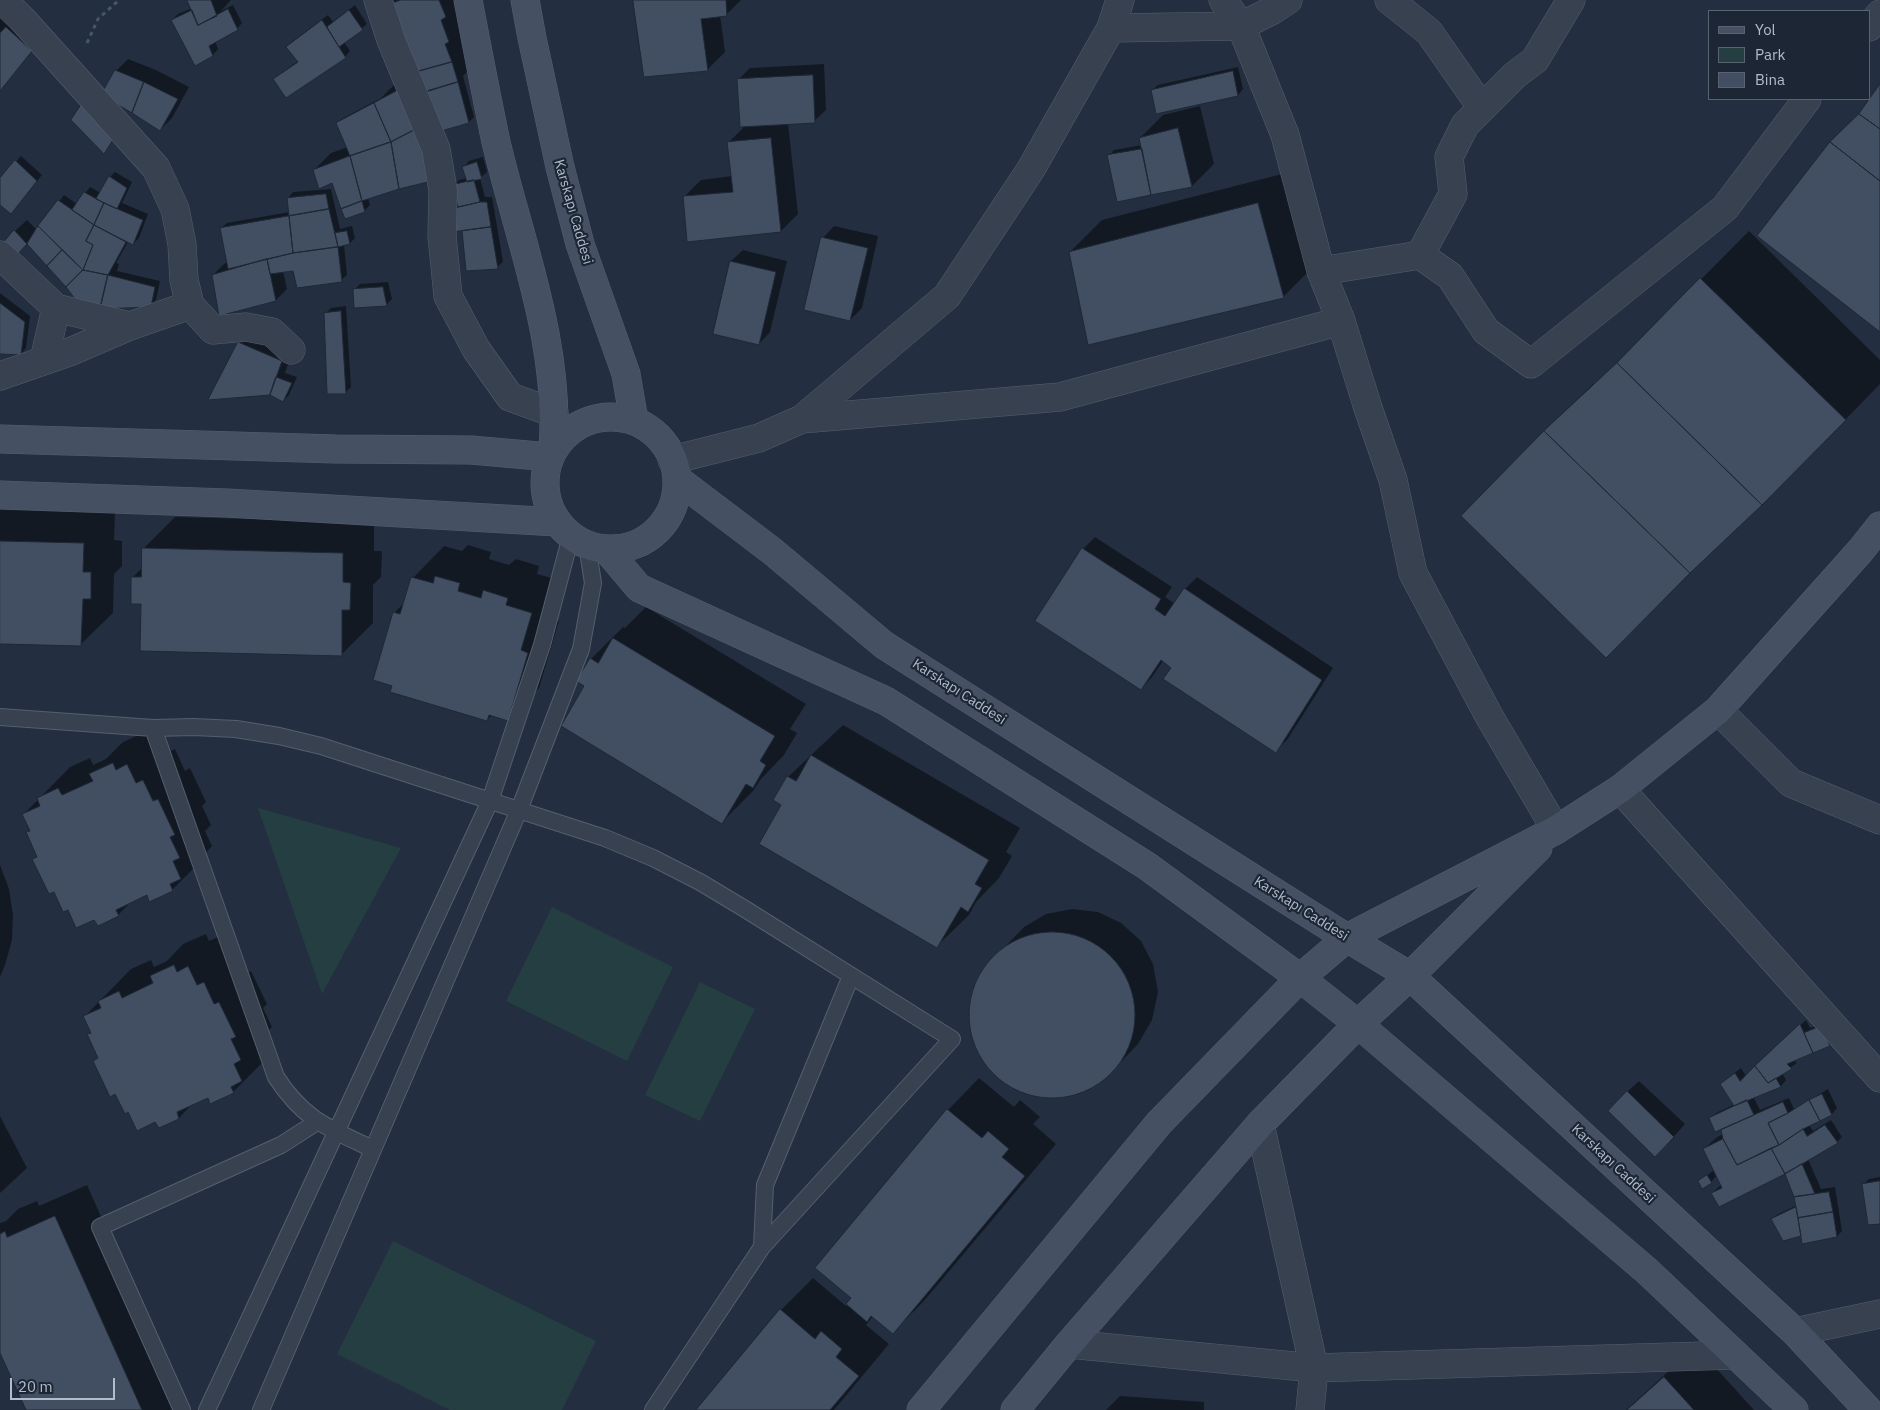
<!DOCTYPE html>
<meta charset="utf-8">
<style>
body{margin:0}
#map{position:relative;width:1880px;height:1410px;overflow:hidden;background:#232f40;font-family:"IBM Plex Sans",sans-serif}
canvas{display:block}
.legend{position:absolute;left:1708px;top:10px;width:162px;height:90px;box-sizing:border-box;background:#1c2635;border:1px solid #586271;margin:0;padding:6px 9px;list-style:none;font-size:15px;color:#b3bcca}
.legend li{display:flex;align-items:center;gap:10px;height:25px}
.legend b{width:25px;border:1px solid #586271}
.scale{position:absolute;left:10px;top:1378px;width:105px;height:22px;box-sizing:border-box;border:2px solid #b3bcca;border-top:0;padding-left:6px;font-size:15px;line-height:18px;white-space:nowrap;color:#b3bcca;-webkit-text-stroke:4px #1c2635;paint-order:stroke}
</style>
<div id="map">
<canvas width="1880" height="1410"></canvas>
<ul class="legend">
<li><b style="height:6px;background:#455063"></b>Yol</li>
<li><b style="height:14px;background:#253e41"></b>Park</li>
<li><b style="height:14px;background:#424f62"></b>Bina</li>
</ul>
<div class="scale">20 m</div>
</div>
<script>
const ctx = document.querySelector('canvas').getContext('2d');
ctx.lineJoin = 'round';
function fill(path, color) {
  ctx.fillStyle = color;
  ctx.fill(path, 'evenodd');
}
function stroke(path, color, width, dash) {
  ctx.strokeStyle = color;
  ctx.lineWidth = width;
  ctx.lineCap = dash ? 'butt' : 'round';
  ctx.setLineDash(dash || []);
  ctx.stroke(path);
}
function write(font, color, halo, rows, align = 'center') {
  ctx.font = font + ' "IBM Plex Sans",sans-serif';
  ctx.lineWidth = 4.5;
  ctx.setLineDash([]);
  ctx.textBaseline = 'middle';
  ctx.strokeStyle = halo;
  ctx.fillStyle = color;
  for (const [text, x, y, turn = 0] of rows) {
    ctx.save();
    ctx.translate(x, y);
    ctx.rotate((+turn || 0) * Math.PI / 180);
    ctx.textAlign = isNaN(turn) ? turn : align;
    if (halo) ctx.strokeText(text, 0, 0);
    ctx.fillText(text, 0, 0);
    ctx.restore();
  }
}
fill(new Path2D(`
 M258 808 401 848 322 994Z
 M552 907 673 967 627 1061 506 1001Z
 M700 982 755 1009 700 1121 645 1095Z
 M393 1241 596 1341 562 1410H450L337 1354Z`), '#253e41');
fill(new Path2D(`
 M188 0H231L221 11 233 5 242 23 237 29 215 41 218 49 213 55 196 64 172 20 178 14 192 8Z
 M390 0H462L469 43 463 49 469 70 463 76 474 117 469 122 438 131 368 198 370 205 364 211 333 181 314 170 331 153 348 147 338 123 343 118 381 98 393 86 414 74Z
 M635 0H741L727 14 720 15 725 52 707 70Z
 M0 4 42 39 0 90Z
 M355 5 367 24 344 42 350 51 345 57 280 74 298 61 287 47 293 41 328 15 333 22Z
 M128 59 156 70 189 87 172 118 160 130 116 71Z
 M824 64 826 110 814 121 788 123 798 214 781 231 684 197 701 180 732 176 728 143 746 125 739 79 750 68Z
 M1238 67 1243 89 1238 95 1152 90 1158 85Z
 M1200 106 1214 164 1192 186 1109 156 1114 150 1142 145 1140 138 1163 115Z
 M21 156 42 175 16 207 0 203V180Z
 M483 157 487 172 480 178 485 197H492L503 262 497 267 467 270 464 230 454 205 458 204 453 185 459 180 467 178 464 167 469 161Z
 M115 172 132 182 122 203 148 214 139 238 133 244 128 242 116 263 119 264 117 271 160 281 156 300 151 306 76 298 28 242 17 253 15 231 27 220 37 230 64 195 77 204 90 187 101 193 110 177Z
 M1290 172 1315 265 1283 297 1070 252 1102 220Z
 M331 189 340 229 352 226 355 238 350 243 344 245 347 275 341 280 294 269 283 271 287 289 276 300 220 314 213 275 225 263 228 262 221 228 227 223 290 212 288 198 293 192Z
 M834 226 878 236 862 308 850 320 823 238Z
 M1749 231 1880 360V384L1810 456 1545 431 1593 384 1594 385 1627 354Z
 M743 250 787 261 770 332 759 344 731 261Z
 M388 282 392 299 386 305 354 290 360 284Z
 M0 293 30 316 26 348 21 354 0 353Z
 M346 306 351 387 346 392 326 313 331 308Z
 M251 331 293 349 285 373 297 377 289 395 283 401 239 343Z
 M0 509 115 512 114 540 122 541V566L114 574 113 613 81 644 0 642Z
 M175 517 374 522V551H382L381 577 373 585V623L341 655 142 603 133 577 143 567V549Z
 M1095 537 1172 587 1165 597 1175 604 1185 589 1197 577 1333 668 1287 740 1275 751 1163 661 1152 677 1141 689 1037 620 1083 549Z
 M468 545 491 552 489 559 509 565 516 559 539 566 537 574 563 581 552 619 559 621 539 688 508 720 492 715 487 720 393 685 394 613 405 602 413 578 444 546 462 551Z
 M646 607 806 704 790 729 797 733 784 755 761 779 753 791 722 822 586 686 577 681 591 659 623 627 625 628Z
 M843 725 1020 828 1006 852 1012 856 999 878 976 902 969 915 937 946 783 804 788 777Z
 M145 732 148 739 159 733 168 752 175 749 185 771 190 768 206 802 202 806 211 825 205 831 212 846 203 856 204 858 172 890 147 894 133 900 118 915 68 908 34 859 38 855 28 832 31 829 24 814 70 767 90 758 93 765 106 759 123 742Z
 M0 865 9 889 13 915 12 940 5 965 0 977Z
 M1072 909 1098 912 1121 923 1141 941 1153 964 1158 992 1152 1020 1138 1044 1115 1068 1093 1086 1067 1096H1039L1012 1087 990 1069 975 1045 969 1019 972 994 983 970 1024 927 1046 914Z
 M206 934 209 941 220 936 246 973 251 971 267 1004 263 1008 272 1027 266 1033 265 1060 233 1092 208 1096 193 1103 179 1118 159 1127 156 1120 129 1110 115 1092 95 1061 99 1057 88 1034 92 1031 84 1017 131 969 151 960 154 967 167 961 183 944Z
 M1806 1020 1810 1028 1826 1022 1834 1040 1829 1045 1793 1060 1797 1063 1782 1073 1786 1080 1781 1086 1753 1096 1760 1110 1789 1098 1794 1109 1828 1089 1837 1108 1832 1114 1809 1125 1813 1131 1831 1120 1842 1137 1837 1142 1808 1159 1821 1189 1835 1187 1842 1231 1837 1236 1802 1234 1772 1219 1778 1214 1797 1205 1785 1172 1712 1193 1722 1184 1717 1175 1711 1182H1699L1714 1170 1704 1149 1716 1138 1723 1134 1722 1129 1711 1118 1716 1113 1735 1104 1727 1079 1741 1068 1746 1076Z
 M979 1078 1014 1107 1020 1100 1040 1117 1033 1124 1056 1144 924 1301 893 1332 873 1316 866 1325 889 1344 834 1410H698L781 1310 813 1278 846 1306 853 1298 948 1110Z
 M1639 1081 1685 1124 1667 1144 1627 1092Z
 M0 1116 27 1168 0 1193Z
 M1880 1177V1222L1863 1185 1869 1179Z
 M87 1185 187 1410H27L0 1350V1223L6 1221 18 1209 37 1201 39 1206Z
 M1696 1346 1754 1410H1626Z
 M1120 1396 1204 1402V1410H1106Z`), '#0007');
const building = new Path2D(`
 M187 0H211L217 16 198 25Z
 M401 0H439L446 17 441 20 449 42 445 44 452 62 412 73 390 4Z
 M633 0H726L727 16 701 19 708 71 644 77Z
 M228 9 238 30 209 46 213 56 195 66 171 20 192 10 198 25Z
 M349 10 363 30 339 47 327 27Z
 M322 20 346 58 286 98 273 79 298 62 286 47Z
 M6 27 32 51 0 91V33Z
 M452 62 458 82 419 94 412 73Z
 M115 70 144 82 132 113 101 95Z
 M1233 71 1238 96 1156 114 1151 90Z
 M813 75 815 123 740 127 737 79Z
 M144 82 178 99 160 131 132 113Z
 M458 82 469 123 434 133 421 93Z
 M1880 84V129L1859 114Z
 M404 87 422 126 391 142 374 103Z
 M83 102 116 135 104 154 71 120Z
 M374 103 391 142 350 156 336 123Z
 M1859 114 1880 129V181L1830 142Z
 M422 126 436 180 399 189 391 142Z
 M1178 128 1192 187 1151 195 1139 138Z
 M771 138 781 232 687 242 683 196 733 192 727 142Z
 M391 142 399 189 362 201 350 156Z
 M1830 142 1880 181V332L1757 236Z
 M1142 149 1151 195 1117 202 1107 155Z
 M350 156 362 201 341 209 332 183 319 189 313 170Z
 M15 160 37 181 11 214 0 205V178Z
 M477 162 482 179 467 182 462 167Z
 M109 176 127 188 117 209 96 199Z
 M474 180 480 202 458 207 452 185Z
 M84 192 104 203 94 225 72 210Z
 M326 194 329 209 289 216 287 198Z
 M58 200 94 225 86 241 93 245 83 270 38 226Z
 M362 201 365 212 345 219 341 209Z
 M480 202H487L491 227 452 232 447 210Z
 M104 203 143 220 133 245 94 225Z
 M1258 203 1284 298 1088 345 1069 252Z
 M329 209 338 247 293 253 289 216Z
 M289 216 293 253 228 269 220 228Z
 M94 225 126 242 108 275 83 270 93 245 86 241Z
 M38 226 62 250 47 266 27 244Z
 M491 227 498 269 466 271 462 231Z
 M14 230 27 244 17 255 4 242Z
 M347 231 350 244 338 247 335 233Z
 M821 237 868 248 850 321 804 310Z
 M338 247 342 282 297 288 293 271 270 274 267 259 293 253Z
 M62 250 83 270 66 287 47 266Z
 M267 259 276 301 219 316 212 275Z
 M730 261 776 272 759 345 713 334Z
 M83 270 108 275 100 309 75 299 66 287Z
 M108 275 155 287 151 307 100 309Z
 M1700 278 1846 420 1762 505 1617 363Z
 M383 287 387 306 354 308 353 289Z
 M0 303 25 322 21 355 0 354Z
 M341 311 346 394H327L324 313Z
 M238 342 282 361 270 395 208 400Z
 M1617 363 1762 505 1690 573 1544 431Z
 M276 377 292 383 283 402 270 395Z
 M1544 431 1690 573 1606 658 1461 516Z
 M0 541 84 543 83 572H91V599H83L81 646 0 644Z
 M142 548 343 553V582L351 583 350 610H342V656L140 651 141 604H131V577H141Z
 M1082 548 1161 599 1155 609 1165 616 1184 588 1322 680 1276 753 1163 679 1171 668 1161 660 1141 690 1035 621Z
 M435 576 460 583 458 591 481 598 483 590 508 598 506 605 532 613 521 650 528 653 508 721 489 715 487 721 390 692 392 686 373 680 393 612 400 614 411 577 433 583Z
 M613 638 775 736 760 761 766 765 753 788 746 784 722 824 561 726 584 686 576 681 590 658 598 663Z
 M811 755 989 860 975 884 982 888 968 912 961 907 937 948 759 844 781 805 773 800 787 776 796 781Z
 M113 763 116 770 127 764 136 783 143 780 153 801 158 799 175 835 170 837 180 858 173 861 181 879 170 884 173 891 149 902 147 895 116 910 119 916 98 926 94 920 76 928 68 910 63 912 54 892 49 894 32 859 37 857 26 832 30 831 22 814 40 806 37 798 58 788 62 795 93 781 89 774Z
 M969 1015a83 83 0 1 1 166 0a83 83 0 1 1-166 0Z
 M174 965 177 972 188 966 197 985 204 982 214 1004 219 1002 236 1037 231 1039 241 1060 234 1064 242 1081 231 1087 234 1093 210 1104 208 1098 177 1112 179 1119 159 1128 155 1122 137 1131 128 1112 125 1114 115 1094 110 1097 93 1061 98 1058 87 1034 91 1033 83 1016 101 1008 98 1001 119 991 122 998 153 983 150 976Z
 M1800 1024 1813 1053 1787 1064 1792 1069 1768 1083 1755 1066Z
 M1821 1026 1830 1046 1813 1053 1804 1033Z
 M1755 1066 1768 1083 1776 1078 1781 1087 1734 1106 1720 1084 1735 1073 1740 1081Z
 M1627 1091 1674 1137 1655 1157 1608 1111Z
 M1822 1094 1832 1115 1820 1121 1809 1100Z
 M1747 1100 1754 1115 1715 1132 1709 1118Z
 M1809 1100 1820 1121 1803 1129 1779 1145 1768 1123 1788 1113Z
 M1783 1102 1788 1113 1768 1123 1779 1145 1737 1165 1723 1139 1721 1130Z
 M947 1109 982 1138 988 1131 1009 1149 1002 1157 1025 1176 893 1334 871 1316 867 1322 846 1304 851 1298 815 1268Z
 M1825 1125 1838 1143 1785 1174 1771 1148 1779 1145 1803 1129 1807 1136Z
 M1723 1139 1737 1165 1771 1148 1785 1174 1719 1207 1711 1193 1722 1188 1703 1149Z
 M1802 1164 1815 1194 1794 1197 1785 1174Z
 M1707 1175 1712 1183 1702 1189 1698 1181Z
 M1880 1181V1224L1868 1225 1862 1184Z
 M1829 1192 1833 1212 1798 1218 1794 1197Z
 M1796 1207 1801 1236 1783 1241 1771 1219Z
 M1833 1212 1837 1237 1802 1244 1798 1218Z
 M55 1216 142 1410H26L0 1353V1234L5 1231 7 1237Z
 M780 1309 815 1339 821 1331 842 1349 836 1357 859 1376 830 1410H696Z
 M1664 1377 1694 1410H1627Z`);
fill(building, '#424f62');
stroke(building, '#1e2837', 1);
const lane = new Path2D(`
 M0 717 153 728 194 727 236 729 279 736 321 746 605 838 653 858 700 882 745 909 952 1039 762 1247 653 1410
 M153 728 276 1077C304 1120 328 1128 373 1149
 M762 1247 765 1185 851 976
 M182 1410 100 1227 281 1145 317 1122
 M207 1410 490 801 542 645 571 536
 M261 1410 519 810 581 649 593 583 587 545`);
const street = new Path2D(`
 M2 0 22 19 156 168 175 209 182 244 184 280 190 305 213 330 246 327 272 332 291 350
 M378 0 391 40 436 149 443 190 442 236 448 296 476 349 510 397 554 413
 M1120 0 1111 28 1031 169 947 296 802 419 1060 397 1341 321
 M1223 0 1241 26 1285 135 1321 271 1341 321 1368 408 1393 480 1413 573 1489 716 1556 830
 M1389 0 1429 32 1482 108
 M1869 27 1880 14
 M1111 28 1241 26 1273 10 1288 0
 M0 255 56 308 130 326
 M1420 255 1453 194 1449 157 1465 125 1515 75 1535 60 1571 0
 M1321 271 1420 255 1450 276 1486 331 1531 364 1725 208 1807 99
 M44 360 56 308
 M0 376 72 351 130 326 190 305
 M672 460 759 438 802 419
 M1718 710 1791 783 1880 820
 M1620 789 1880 1078
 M1795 1332 1880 1314
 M1069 1344 1314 1368 1260 1124
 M1310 1410 1314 1368 1736 1355`);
const secondary = new Path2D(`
 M468 0C477 47 486 95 496 142 520 243 561 344 553 450
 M525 0 532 38 560 167 580 244 626 374 634 421
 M545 483a66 66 0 1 1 132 0a66 66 0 1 1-132 0Z
 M0 439 336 449 471 450 550 457
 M677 479 772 551 884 645 1347 938 1410 976 1795 1332 1868 1410
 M0 495 227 503 557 522
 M606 549 639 588 886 701 1147 866 1300 978 1358 1024 1647 1271 1794 1410
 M921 1410 1159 1123 1300 978 1347 938 1556 830 1620 789 1718 710 1861 550 1880 526
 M1015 1410 1069 1344 1260 1124 1358 1024 1410 976 1538 848`);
stroke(lane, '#555f6d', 18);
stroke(street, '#555f6d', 29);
stroke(secondary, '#555f6d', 29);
stroke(new Path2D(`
 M87 43 98 19 119 0`), '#435b5e', 3, [4, 4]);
stroke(lane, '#374150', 16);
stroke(street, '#374150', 28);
stroke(secondary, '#455063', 28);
write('14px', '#b3bcca', '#1c2635', [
 ["Karskapı Caddesi",573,212,74],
 ["Karskapı Caddesi",959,692,33],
 ["Karskapı Caddesi",1301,909,32],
 ["Karskapı Caddesi",1613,1164,43]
]);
</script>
